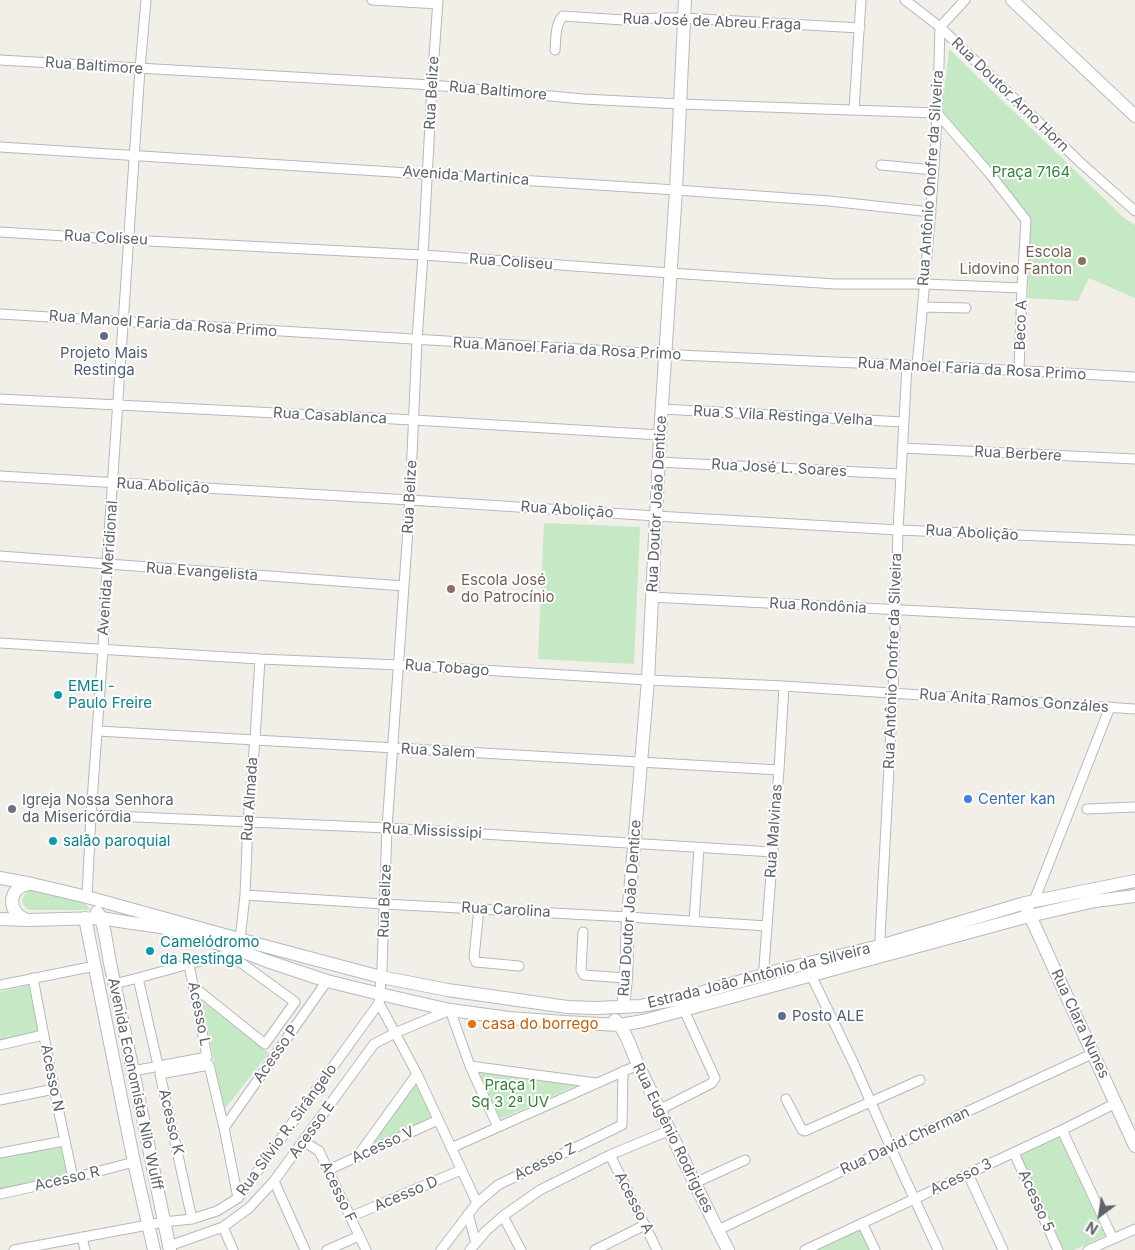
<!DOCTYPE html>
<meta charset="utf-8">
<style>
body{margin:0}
#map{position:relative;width:1135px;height:1250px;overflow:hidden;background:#f1efe8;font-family:Inter,sans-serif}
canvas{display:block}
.north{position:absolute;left:1075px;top:1190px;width:50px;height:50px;-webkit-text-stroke:4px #fff;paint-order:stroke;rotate:211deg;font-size:14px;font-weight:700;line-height:20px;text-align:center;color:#5f6368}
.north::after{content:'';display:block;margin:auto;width:18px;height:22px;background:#5f6368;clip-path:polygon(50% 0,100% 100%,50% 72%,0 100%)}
</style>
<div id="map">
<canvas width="1135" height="1250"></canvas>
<div class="north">N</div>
</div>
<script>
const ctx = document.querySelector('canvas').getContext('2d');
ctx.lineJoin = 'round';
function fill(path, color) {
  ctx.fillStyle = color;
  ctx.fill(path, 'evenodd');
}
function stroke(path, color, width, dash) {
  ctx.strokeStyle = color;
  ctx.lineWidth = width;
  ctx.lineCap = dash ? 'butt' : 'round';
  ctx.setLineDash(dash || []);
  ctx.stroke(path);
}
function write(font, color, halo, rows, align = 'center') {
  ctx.font = font + ' Inter,sans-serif';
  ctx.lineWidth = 4;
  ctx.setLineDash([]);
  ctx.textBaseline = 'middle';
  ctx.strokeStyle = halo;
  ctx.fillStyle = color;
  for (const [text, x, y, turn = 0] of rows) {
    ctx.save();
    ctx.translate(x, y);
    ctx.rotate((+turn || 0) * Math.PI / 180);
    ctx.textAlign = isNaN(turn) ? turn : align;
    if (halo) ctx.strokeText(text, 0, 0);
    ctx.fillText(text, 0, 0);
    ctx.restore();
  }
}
fill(new Path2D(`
 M949 49 1124 218 1135 225V298L1089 278 1078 301 1028 298 1030 222 942 111Z
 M544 523 640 527 634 664 538 659Z
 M29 891H33L84 901 90 910H29C20 905 20 896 29 891Z
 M29 985 39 1032 0 1041V992Z
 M202 1001 269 1053 224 1110Z
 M478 1071 578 1085 500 1119Z
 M415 1082 432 1117 368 1148Z
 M1060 1136 1106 1235 1074 1250H1064L1020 1155Z
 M62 1144 68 1175 0 1190V1157Z
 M860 1229 870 1250H816Z`), '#c5e8c5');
const street = new Path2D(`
 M372 0 438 4
 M905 0 940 27 1082 164 1135 211
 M555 50C556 39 555 24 563 16L623 20 659 18H684L860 28
 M0 60 432 85 583 99 680 104 937 113 990 174 1026 220 1022 288 1019 370
 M854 110 861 0
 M0 147 676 190 829 201 931 212
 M881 165 934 170
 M0 232 129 240 423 255 670 273 835 284H925L1022 288
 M923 307 966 308
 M0 314C221 327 441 342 661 354 819 362 977 367 1135 377
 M917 366C925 282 933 199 937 115 939 86 939 56 940 27L965 0
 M0 399 414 420 660 435
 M662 409 903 422
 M902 448 1135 459
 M658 462 900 474
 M0 476 410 500 656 516 898 530 1135 540
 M0 556 404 586
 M651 597 1135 622
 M0 643 260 659 399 665 648 680 784 686 1135 709
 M98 731 779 770
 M1087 809 1135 807
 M91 815 387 828 773 852
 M245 895 384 904 628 917 767 926
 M87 897 91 815 103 649 107 565 140 69 146 0
 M1034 901 1110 707
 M479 909 474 957 476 962 519 966
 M694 921 699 848
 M583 932 581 970 584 975 626 978
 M240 940 245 895 248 822 255 739 260 659
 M880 951V938L893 693 898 530 907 365
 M189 964 229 954 295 1002 265 1044 194 987
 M809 971 854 1064 891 1148 938 1250
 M765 975 764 966 779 770 784 686
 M33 978 54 1089 73 1178
 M114 984 138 978
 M0 985 95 966
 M379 1003 417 1074 477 1203
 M0 1045 43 1035
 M470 1066 596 1083
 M133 1071 207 1057 189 964 138 978 158 1065
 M786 1099 802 1130 805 1131 920 1080
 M0 1100 54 1089
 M661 1109 712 1083 715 1078 684 1010
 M224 1128 327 981
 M1062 1130 1113 1239
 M303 1141 319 1151 366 1250
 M451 1148 638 1065
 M0 1153 64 1141
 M1014 1153 1058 1250
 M610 1155 657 1250
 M357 1157 417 1074
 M328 1170 438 1120
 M968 1174 1003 1250
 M274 1181 305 1250
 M695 1183 745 1160
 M0 1194 73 1178 134 1162
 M468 1214 476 1243
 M503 1216 521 1250
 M350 1217 461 1170
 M192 1219 160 1074 209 1065 224 1128 238 1198
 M862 1223 875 1250
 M223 1227 233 1250
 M718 1230 962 1114 1094 1053
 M82 1237 85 1250
 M169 1246 223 1227 249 1208 274 1181 374 1044 395 1033 450 1010 470 1066 498 1127
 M14 1250 164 1222 192 1219 217 1211 238 1198 379 1003 382 968 387 828 410 500 417 340 423 255 432 85 438 0
 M327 1250 359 1236
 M441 1250 477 1203 498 1185 622 1125 623 1071
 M470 1250 486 1231 503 1216 540 1190 610 1155 670 1130
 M595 1250 645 1225
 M805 1250 1062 1130 1116 1103
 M1088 1250 1135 1229`);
const secondary = new Path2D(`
 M1012 0 1135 116
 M0 878 32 884 87 897 257 944 381 977 448 990 567 1007 596 1008 640 1006 679 999 780 970 880 946 1025 903 1135 881
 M1027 909 1135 1146
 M97 912 101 918 105 934 110 963 133 1071 170 1250
 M85 918 134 1162 154 1250
 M0 919 28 920 101 918 132 923 161 927 230 947 267 961 327 981 380 994 450 1010 509 1018 564 1022 620 1025 643 1021 1029 916 1095 901 1135 896
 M28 920C6 914 7 886 30 884
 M623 1007 626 978 628 917 648 680 660 435 676 190 685 0
 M615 1020C627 1032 632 1052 639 1067 669 1128 697 1190 728 1250`);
stroke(street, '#b5b8bc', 11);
stroke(secondary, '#b6babf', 14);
stroke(street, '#fff', 9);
stroke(secondary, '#fff', 12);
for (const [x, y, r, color] of [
 [1082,261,5,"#8d6e63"],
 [104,336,5,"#5c6f8a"],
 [451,589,5,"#8d6e63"],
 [58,695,5,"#0f9aa8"],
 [968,799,5,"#3f7fe0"],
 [12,809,5,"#6b7280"],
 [53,841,5,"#0f9aa8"],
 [150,951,5,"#0f9aa8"],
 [782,1016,5,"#5c6f8a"],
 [472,1024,5,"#e8710a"]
]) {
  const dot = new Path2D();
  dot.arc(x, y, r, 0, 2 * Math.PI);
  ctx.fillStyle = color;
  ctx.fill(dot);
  stroke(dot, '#fff', 2);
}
write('15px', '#5f6368', '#fff', [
 ["Rua José de Abreu Fraga",712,22,2],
 ["Rua Baltimore",94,66,4],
 ["Rua Baltimore",498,91,5],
 ["Rua Belize",432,93,-87],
 ["Rua Doutor Arno Horn",1010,95,44],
 ["Avenida Martinica",466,176,4],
 ["Rua Antônio Onofre da Silveira",931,178,-86],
 ["Rua Coliseu",106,238,3],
 ["Rua Coliseu",511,262,4],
 ["Rua Manoel Faria da Rosa Primo",163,324,4],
 ["Beco A",1021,325,-88],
 ["Rua Manoel Faria da Rosa Primo",567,349,3],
 ["Rua Manoel Faria da Rosa Primo",972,369,3],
 ["Rua Casablanca",330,416,3],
 ["Rua S Vila Restinga Velha",783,416,3],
 ["Rua Berbere",1018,454,3],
 ["Rua José L. Soares",779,468,3],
 ["Rua Abolição",163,486,3],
 ["Rua Belize",410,497,-87],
 ["Rua Doutor João Dentice",657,504,-87],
 ["Rua Abolição",567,510,4],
 ["Rua Abolição",972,533,3],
 ["Avenida Meridional",108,568,-86],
 ["Rua Evangelista",202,572,4],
 ["Rua Rondônia",818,606,3],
 ["Rua Antônio Onofre da Silveira",893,661,-88],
 ["Rua Tobago",447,668,4],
 ["Rua Anita Ramos Gonzáles",1014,701,4],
 ["Rua Salem",438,751,3],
 ["Rua Almada",250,799,-86],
 ["Rua Mississipi",432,831,3],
 ["Rua Malvinas",774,831,-86],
 ["Rua Belize",385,901,-88],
 ["Rua Doutor João Dentice",630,908,-86],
 ["Rua Carolina",506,910,3],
 ["Estrada João Antônio da Silveira",759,976,-14],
 ["Acesso L",199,1014,79],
 ["Rua Clara Nunes",1080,1024,65],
 ["Acesso P",276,1054,-55],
 ["Acesso N",52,1078,79],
 ["Avenida Economista Nilo Wulff",135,1084,78],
 ["Acesso K",171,1122,77],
 ["Rua Sílvio R. Sirângelo",287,1130,-54],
 ["Acesso E",312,1130,-54],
 ["Rua Eugênio Rodrigues",673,1138,64],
 ["Rua David Cherman",905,1141,-25],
 ["Acesso V",383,1145,-25],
 ["Acesso Z",545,1162,-26],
 ["Acesso 3",961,1177,-25],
 ["Acesso R",67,1179,-13],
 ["Acesso F",338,1192,65],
 ["Acesso D",406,1194,-23],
 ["Acesso 5",1036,1201,66],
 ["Acesso A",634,1203,63]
]);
write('15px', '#348238', '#fff', [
 ["Praça 7164",1031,172],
 ["Praça 1",510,1085],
 ["Sq 3 2ª UV",510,1102]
]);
write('15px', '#785e54', '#fff', [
 ["Escola",1072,252],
 ["Lidovino Fanton",1072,269],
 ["Escola José",461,580,"left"],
 ["do Patrocínio",461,597,"left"]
], 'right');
write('15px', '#4e5e75', '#fff', [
 ["Projeto Mais",104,353],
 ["Restinga",104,370],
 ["Posto ALE",792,1016,"left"]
]);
write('15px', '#0d838f', '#fff', [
 ["EMEI -",68,686],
 ["Paulo Freire",68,703],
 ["salão paroquial",63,841],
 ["Camelódromo",160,942],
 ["da Restinga",160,959]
], 'left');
write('15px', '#366cbe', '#fff', [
 ["Center kan",978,799]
], 'left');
write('15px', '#5b616d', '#fff', [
 ["Igreja Nossa Senhora",22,800],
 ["da Misericórdia",22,817]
], 'left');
write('15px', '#c56008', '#fff', [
 ["casa do borrego",482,1024]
], 'left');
</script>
